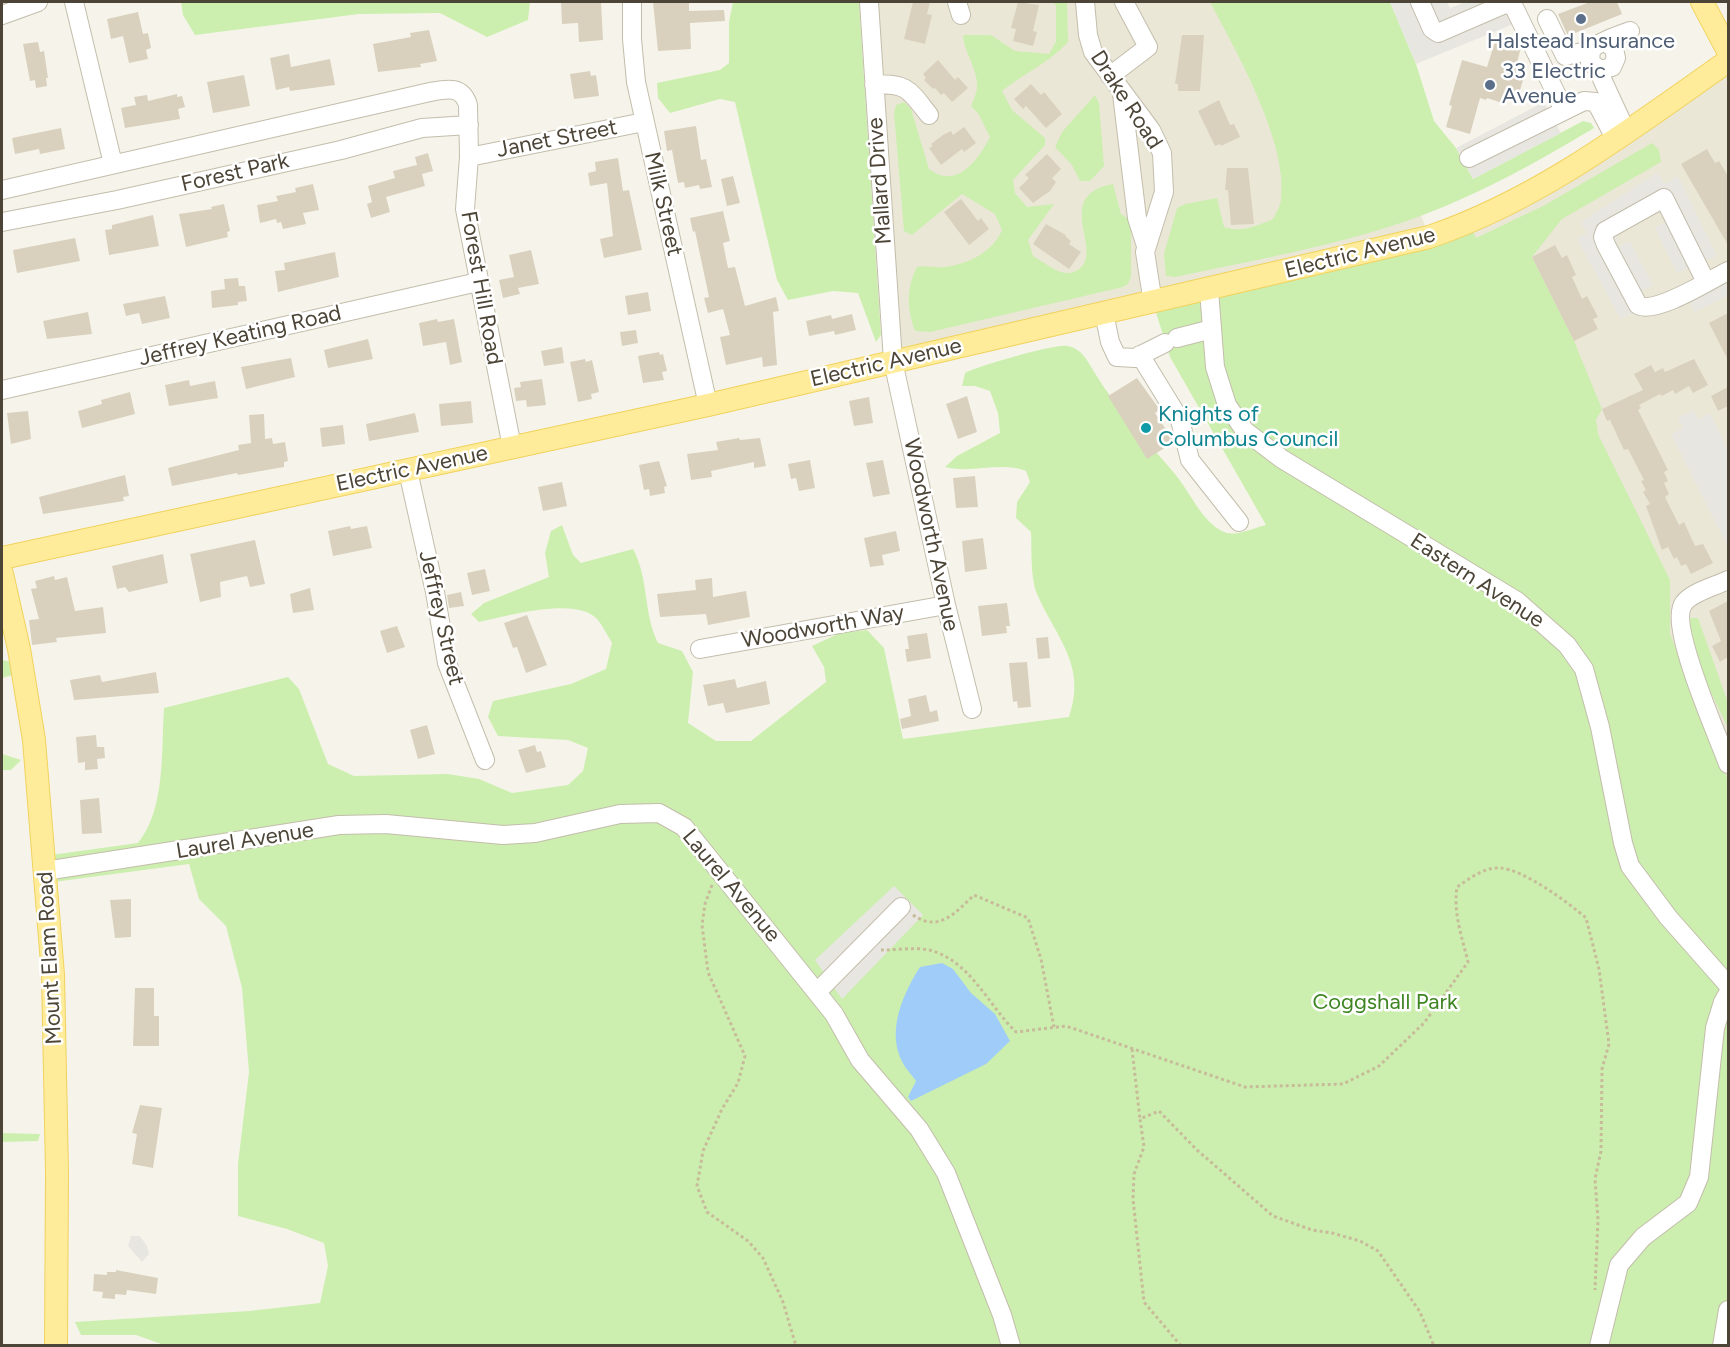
<!DOCTYPE html>
<style>
body{margin:0}
#map{position:relative;width:1730px;height:1347px;overflow:hidden;background:#f6f4ea;font-family:Figtree,sans-serif}
canvas{display:block}
.frame{position:absolute;inset:0;border:3px solid #4c4537;pointer-events:none}
</style>
<div id="map">
<canvas width="1730" height="1347"></canvas>
<div class="frame"></div>
</div>
<script>
const ctx = document.querySelector('canvas').getContext('2d');
ctx.lineJoin = 'round';
function fill(path, color) {
  ctx.fillStyle = color;
  ctx.fill(path, 'evenodd');
}
function stroke(path, color, width, dash) {
  ctx.strokeStyle = color;
  ctx.lineWidth = width;
  ctx.lineCap = dash ? 'butt' : 'round';
  ctx.setLineDash(dash || []);
  ctx.stroke(path);
}
function write(font, color, halo, rows, align = 'center') {
  ctx.font = font + ' Figtree,sans-serif';
  ctx.lineWidth = 5;
  ctx.setLineDash([]);
  ctx.textBaseline = 'middle';
  ctx.strokeStyle = halo;
  ctx.fillStyle = color;
  for (const [text, x, y, turn = 0] of rows) {
    ctx.save();
    ctx.translate(x, y);
    ctx.rotate((+turn || 0) * Math.PI / 180);
    ctx.textAlign = isNaN(turn) ? turn : align;
    if (halo) ctx.strokeText(text, 0, 0);
    ctx.fillText(text, 0, 0);
    ctx.restore();
  }
}
fill(new Path2D(`
 M869 2H1345L1429 237 893 361Z
 M1728 61V812L1469 224Z`), '#ebe7d7');
fill(new Path2D(`
 M181 2H530L528 20 487 37 440 13 359 14 195 35 183 15Z
 M733 2H859L881 335 876 342 858 293 833 291 788 300 777 280 735 102 720 99 670 113 658 98 657 83 720 70 729 63V22Z
 M1053 2H1067L1068 42C1049 63 1023 74 1002 91L1012 110 1045 138V145L1013 180 1015 193 1027 207 1054 204 1028 240 1033 256C1042 261 1052 269 1061 272 1067 274 1074 273 1079 269 1105 251 1051 195 1113 184L1121 214 1131 221V277L1128 284 1123 287 930 332 915 331C907 310 906 287 917 267 927 265 936 268 945 267 968 264 993 252 1002 230L995 214 962 194 912 235 904 231 894 113 896 105 904 102 911 109 929 169C957 190 978 160 990 137L978 113 971 106C973 101 977 93 977 87 978 69 964 53 963 35H991L1015 51 1049 54 1056 41V5Z
 M1210 2H1390L1416 64 1434 121 1456 148 1473 179 1583 121 1591 123 1594 128C1539 161 1484 192 1423 215 1344 245 1258 259 1175 277L1166 276 1164 254 1177 208 1185 204 1217 198 1224 227C1241 233 1257 226 1273 219 1276 213 1281 205 1281 198 1288 142 1236 51 1210 2Z
 M1095 95 1099 103 1104 166 1090 181H1080L1072 165 1055 147 1062 132Z
 M1652 143 1659 150 1661 162 1562 219 1532 257 1574 341 1602 409 1596 420 1598 434 1670 580V634L1728 780V1345L167 1346 136 1335H81L75 1322 249 1311 320 1303 328 1266 324 1243 287 1229 238 1216V1164L249 1072 242 988 226 926 199 899 189 864 46 883 44 856 138 843C166 808 161 751 164 708L288 677 299 689 328 764 354 776 448 774 479 779 512 793 568 785 583 771 588 748 568 740 498 736 488 717 493 701 571 684 606 669 612 643C607 635 603 626 597 619 576 596 507 616 479 622L471 614 484 603 549 577 545 553 551 531 562 525 573 555 581 563 633 549C649 578 643 613 658 643L682 651 693 672 688 723 716 741H751L826 682 824 667 812 646 840 633 867 630 884 648 903 739 1069 717C1087 666 1057 639 1038 596 1030 579 1032 551 1031 532L1016 518 1017 502 1030 482 1026 471C999 461 973 474 945 467L957 456 1000 433 998 413 990 391 975 386H962L965 373C979 366 1054 344 1067 346 1081 348 1087 360 1093 370 1116 409 1146 440 1175 474 1190 492 1201 520 1222 531 1234 538 1253 528 1266 525L1170 357 1153 303 1469 224 1476 238 1545 205Z
 M1689 618H1698L1728 703V728L1703 676 1685 628Z
 M2 660 12 662V675L2 678Z
 M2 754 21 760 11 770H2Z
 M2 1133 40 1134 38 1141 2 1142Z`), '#ccefaf');
fill(new Path2D(`
 M1390 2H1447L1450 8 1466 2H1522L1528 18 1416 64Z
 M1544 102 1561 133 1473 179 1456 148Z
 M1657 173 1665 184 1678 176 1717 256 1677 273 1655 228 1667 221 1664 213 1659 209 1616 234 1618 246 1630 242 1653 285 1642 291 1632 313 1621 319 1577 239 1587 233 1581 222Z
 M1728 271V295L1695 312 1685 293Z
 M1693 410 1698 419 1710 413 1728 450V547L1671 434 1683 428 1678 418Z
 M894 886 923 915 842 999 815 960Z
 M131 1236H140L147 1246 149 1254 142 1262 128 1246Z`), '#e8e6e1');
fill(new Path2D(`
 M942 963 953 969 971 993 995 1014 1010 1041 986 1064 911 1101 908 1097 916 1081C911 1074 903 1066 900 1057 888 1027 904 992 920 967Z`), '#a0ccf9');
fill(new Path2D(`
 M561 2H601L603 40 579 42 578 23 562 24Z
 M653 2H689V11L724 10 725 21 690 23 691 49 658 51Z
 M913 2H930L927 14 932 15 925 44 904 39Z
 M1018 2 1039 5 1033 31 1037 32 1033 46 1013 41 1016 29 1011 28Z
 M1590 2H1617L1622 14 1568 36 1558 14Z
 M138 12 143 34 148 33 151 48 146 50 148 59 129 63 123 36 111 39 107 19Z
 M429 30 437 61 420 64 421 67 378 72 373 44 411 37 410 33Z
 M1182 35H1204L1200 91H1178V84H1175Z
 M1496 38 1521 47 1517 63 1521 65 1517 79 1523 80 1518 97 1508 94 1505 104 1487 98 1486 100 1480 98 1470 134 1446 127 1452 106 1449 105 1462 60 1487 67Z
 M38 42 40 52 44 51 48 78H46L47 86 36 88 35 80 30 81 23 44Z
 M289 54 291 67 330 59 335 85 290 91 289 87 276 90 270 58Z
 M938 60 955 80 958 77 968 88 952 102 944 93 941 95 935 88 933 89 924 80 926 78 923 74Z
 M590 71 591 76 596 75 599 96 574 99 570 74Z
 M244 75 250 106 213 113 207 82Z
 M1031 84 1041 95 1044 92 1062 114 1046 128 1026 106 1023 109 1014 99Z
 M177 94V97L182 96 185 107 178 109 180 119 125 128 121 108 136 105 134 97 147 95 148 101Z
 M1219 100 1230 125 1234 124 1240 137 1221 146 1220 144 1215 146 1198 111Z
 M696 126 701 160 706 159 712 187 700 189 699 185 685 188 684 182 678 183 672 150 667 151 664 131Z
 M964 127 976 143 964 152 962 149 941 165 929 148 933 146 931 144 943 135 951 131 953 135Z
 M61 128 65 149 40 154 39 149 15 154 12 138Z
 M1707 149 1715 163 1719 161 1728 176V245L1681 164Z
 M428 153 433 171 422 174 425 186 386 197 390 212 371 218 367 204 372 202 368 186 395 178 393 171 417 165 415 157Z
 M1047 154 1061 169 1052 178 1056 182 1050 191 1033 203 1019 188 1029 178 1025 175Z
 M618 158 623 191 629 190 642 250 604 258 600 239 613 236 607 183 590 186 588 173 596 171 595 162Z
 M1227 168H1248L1254 224 1231 225 1228 190H1225Z
 M733 176 740 203 727 206 721 179Z
 M313 184 319 210 303 213 306 224 283 229 281 222 277 223 276 219 260 223 257 205 278 201 276 196 296 192 295 188Z
 M961 199 978 221 981 218 989 229 969 245 944 212Z
 M224 204 230 231 227 232 228 237 186 247 179 214 212 209 211 207Z
 M723 211 730 241 723 243 728 268 735 267 745 306 776 297 779 311 773 312 777 365 763 367 762 357 726 365 720 337 730 335 723 309 708 313 704 298 709 297 695 231 693 232 690 218Z
 M153 215 159 246 109 255 105 230 112 229V225Z
 M1046 224 1066 235 1065 236 1071 241 1069 244 1081 252 1069 269 1033 244Z
 M75 238 80 261 17 273 13 250Z
 M1555 245 1562 258 1567 255 1576 275 1572 277 1582 299 1587 296 1598 317 1593 319 1598 329 1574 341 1532 257Z
 M531 250 539 284 518 288 520 294 503 298 499 280 514 277 509 255Z
 M335 252 339 277 278 292 275 271 285 270 284 263Z
 M238 278 239 286H245L247 301 238 302V305L212 308 211 291 225 289 224 279Z
 M648 292 651 311 628 315 625 296Z
 M165 296 170 318 142 324 139 313 126 316 123 304Z
 M88 312 92 334 47 339 43 321Z
 M1728 313V360L1709 323Z
 M852 314 856 330 835 335 834 331 809 336 806 321 831 315 832 319Z
 M437 319 438 322 454 319 462 362 450 365 446 342 423 346 419 323Z
 M636 330 638 343 622 346 620 332Z
 M368 339 373 359 328 368 324 350Z
 M562 347 564 363 544 366 541 351Z
 M659 352 660 355 663 354 667 371 662 372 664 380 643 383 638 356Z
 M291 358 295 377 246 389 241 367Z
 M585 359 586 362 592 360 599 392 591 394 592 399 578 402 570 362Z
 M1694 359 1708 385 1693 393 1689 386 1675 394 1673 390 1662 396 1660 394 1639 405 1641 408 1638 410 1668 470 1664 472 1668 481 1664 483 1669 494 1665 497 1679 525 1684 522 1695 546 1703 544 1713 563 1691 574 1686 564 1681 566 1677 557 1674 559 1668 547 1662 550 1646 506 1650 504 1643 492 1646 490 1641 481 1644 480 1628 449 1624 450 1610 420 1607 421 1602 409 1643 390 1634 374 1651 365 1655 372 1663 368 1665 372Z
 M1137 378 1160 410 1155 413 1174 442 1147 459 1108 396Z
 M542 379 546 405 527 407 526 400 516 401 514 388 521 387 520 382Z
 M189 380 190 386 215 381 218 398 169 406 165 385Z
 M1728 387V406L1718 411 1711 396Z
 M130 392 135 414 82 428 78 411 102 404 101 400Z
 M967 396 977 432 958 439 946 404Z
 M869 397 873 423 854 426 849 401Z
 M471 401 473 423 441 426 439 404Z
 M28 411 31 439 11 444 7 413Z
 M415 413 419 432 369 441 366 424Z
 M264 414 265 439 272 438 273 444 285 442 288 461 284 462V467L238 475 237 473 172 486 168 468 239 450 238 445 251 443 249 415Z
 M343 425 345 444 322 447 320 428Z
 M739 438 740 440 760 438 766 466 754 468V462L711 471 712 477 691 480 687 454 718 450 716 442Z
 M810 460 815 488 799 491 796 478 791 479 788 464Z
 M883 460 890 494 873 497 866 463Z
 M659 461 667 486 664 487 665 493 650 496 649 489 644 490 639 465Z
 M125 475 129 496 123 497 124 501 43 514 39 497Z
 M975 476 978 507 956 508 953 478Z
 M562 482 567 506 543 511 538 487Z
 M350 526 351 529 367 526 372 548 333 556 328 531Z
 M896 531 900 551 882 555 884 565 870 567 864 538Z
 M983 538 987 569 965 572 962 541Z
 M255 540 265 584 250 587 247 576 220 582 221 597 200 602 190 554Z
 M163 554 168 583 129 592 125 587 117 589 112 566Z
 M485 569 490 591 472 595 467 573Z
 M54 576 55 580 67 577 75 611 103 607 106 633 56 638 57 642 32 645 29 620 39 619 31 589 37 588 35 581Z
 M712 578 713 597 746 591 750 617 708 625 706 614 660 617 657 594 696 590 695 580Z
 M310 588 314 610 293 613 290 594Z
 M461 592 464 606 449 608 447 595Z
 M1728 601V657L1720 662 1712 646 1721 641 1709 611Z
 M1007 603 1010 626H1006L1007 633 982 636 978 606Z
 M527 615 547 665 526 673 517 647 513 648 504 623Z
 M397 626 405 647 387 653 380 631Z
 M927 633 931 658 907 662 905 649H909L907 636Z
 M1048 637 1050 658 1038 659 1036 638Z
 M1027 662 1031 707 1018 708 1017 701 1013 702 1009 663Z
 M156 672 159 693 74 700 70 680 100 675 102 682Z
 M735 679 737 688 766 681 770 704 726 713 723 703 708 706 703 685Z
 M926 695 930 712 937 710 939 721 902 729 900 719 911 716 908 699Z
 M427 725 435 754 418 759 410 730Z
 M96 735 97 747H104L105 758 97 759 98 769 85 770V762L78 763 76 737Z
 M535 745 537 752 541 751 546 767 526 773 518 750Z
 M99 798 102 833 82 834 80 800Z
 M131 899V937L115 938 110 900Z
 M135 988H154V1016H159V1046H133Z
 M140 1105 162 1108 153 1168 132 1164 137 1134 132 1133Z
 M116 1270 158 1278 156 1294 127 1290 126 1295 115 1294V1299L102 1298 103 1292 93 1291 94 1274 107 1275V1272H116Z`), '#d9d1be');
const minor = new Path2D(`
 M74 2 113 164
 M632 2V39L636 82 708 405
 M869 2 893 361 946 605 972 709
 M957 2 961 15
 M1085 2 1088 35 1093 52 1151 130 1162 153 1164 192 1145 252 1153 303
 M1420 2 1432 29 1438 33 1505 4 1513 5 1564 110
 M2 15 38 2
 M1547 19 1565 56 1591 50
 M1607 43 1614 49 1616 58 1612 67 1600 70 1590 62 1591 50C1598 42 1619 35 1630 31
 M1601 70 1602 79 1626 131
 M1110 76 1148 47 1124 2
 M874 85C907 82 910 91 929 115
 M1122 94 1137 218 1146 246
 M469 157 644 122
 M1469 158 1584 101 1596 102 1615 138
 M2 190 430 92C446 89 462 85 468 105L469 157 465 209 512 447
 M2 222 117 200 341 150 422 128 469 125
 M1706 282 1664 198 1605 231 1603 237 1606 245 1638 305C1655 315 1710 280 1728 271
 M1209 290 1215 367 1227 405 1245 431 1282 459 1517 601 1567 645 1584 669 1600 727 1623 843 1630 866 1668 917 1728 985
 M1104 313 1110 342 1117 357 1135 358 1165 343
 M1177 338 1212 329
 M1140 355 1180 420 1190 460 1239 522
 M2 390 478 282
 M408 471 435 592 447 663 485 760
 M1728 580C1716 586 1692 592 1684 603 1667 624 1719 738 1728 764
 M700 649 946 605
 M45 871 339 825 386 824 503 835 535 833 620 814 659 813 684 827 834 1014 860 1060 919 1129 946 1173 1002 1315 1011 1346
 M817 992 901 907
 M1599 1346 1619 1265 1643 1237 1688 1203 1699 1177 1715 1028 1723 1002 1728 993
 M1722 1346 1728 1310`);
const major = new Path2D(`
 M1702 2 1728 51
 M2 558 708 405 1429 237C1539 200 1634 127 1728 61
 M2 574 19 649 34 740 53 975 57 1172 56 1346`);
stroke(minor, '#c3bdab', 20);
stroke(major, '#f1d25d', 24);
stroke(new Path2D(`
 M712 885 705 904 702 925 708 972 745 1056 738 1083 722 1109 703 1151 697 1186 707 1212 748 1241 763 1258 783 1302 796 1346
 M913 915C939 933 955 913 974 895L1028 918 1041 959 1054 1027
 M881 950C896 950 914 947 929 950 970 960 988 1005 1016 1032L1066 1026 1245 1087 1343 1084 1379 1066 1424 1023 1468 962C1462 937 1453 913 1457 887 1469 879 1484 867 1500 868 1523 869 1569 903 1586 918L1599 969 1609 1044 1602 1069 1601 1151 1595 1179 1598 1220 1595 1290
 M1132 1049 1140 1119
 M1181 1346 1144 1302 1133 1199 1134 1174 1144 1147 1140 1119 1159 1111 1197 1150 1273 1216 1312 1230 1332 1233 1360 1241 1378 1251 1420 1312 1434 1346`), '#c7bb9a', 3, [3, 3]);
stroke(minor, '#fff', 18);
stroke(major, '#ffec9a', 22);
for (const [x, y, r, color] of [
 [1581,19,6,"#5c6f8a"],
 [1490,85,6,"#5c6f8a"],
 [1146,428,6,"#0f9aa8"]
]) {
  const dot = new Path2D();
  dot.arc(x, y, r, 0, 2 * Math.PI);
  ctx.fillStyle = color;
  ctx.fill(dot);
  stroke(dot, '#fff', 2);
}
write('22px', '#4e5e75', '#fff', [
 ["Halstead Insurance",1581,42],
 ["33 Electric",1502,72,"left"],
 ["Avenue",1502,97,"left"]
]);
write('22px', '#4c4537', '#fff', [
 ["Drake Road",1126,100,57],
 ["Janet Street",557,139,-11],
 ["Forest Park",235,173,-13],
 ["Mallard Drive",880,181,-94],
 ["Milk Street",663,204,77],
 ["Electric Avenue",1360,253,-14],
 ["Forest Hill Road",481,288,80],
 ["Jeffrey Keating Road",240,336,-13],
 ["Electric Avenue",886,363,-13],
 ["Electric Avenue",412,469,-12],
 ["Woodworth Avenue",931,535,78],
 ["Eastern Avenue",1477,581,33],
 ["Jeffrey Street",441,618,77],
 ["Woodworth Way",823,627,-10],
 ["Laurel Avenue",245,841,-9],
 ["Laurel Avenue",731,886,50],
 ["Mount Elam Road",50,958,-93]
]);
write('22px', '#0d838f', '#fff', [
 ["Knights of",1158,415],
 ["Columbus Council",1158,440]
], 'left');
write('22px', '#3e8522', '#fff', [
 ["Coggshall Park",1385,1003]
]);
</script>
